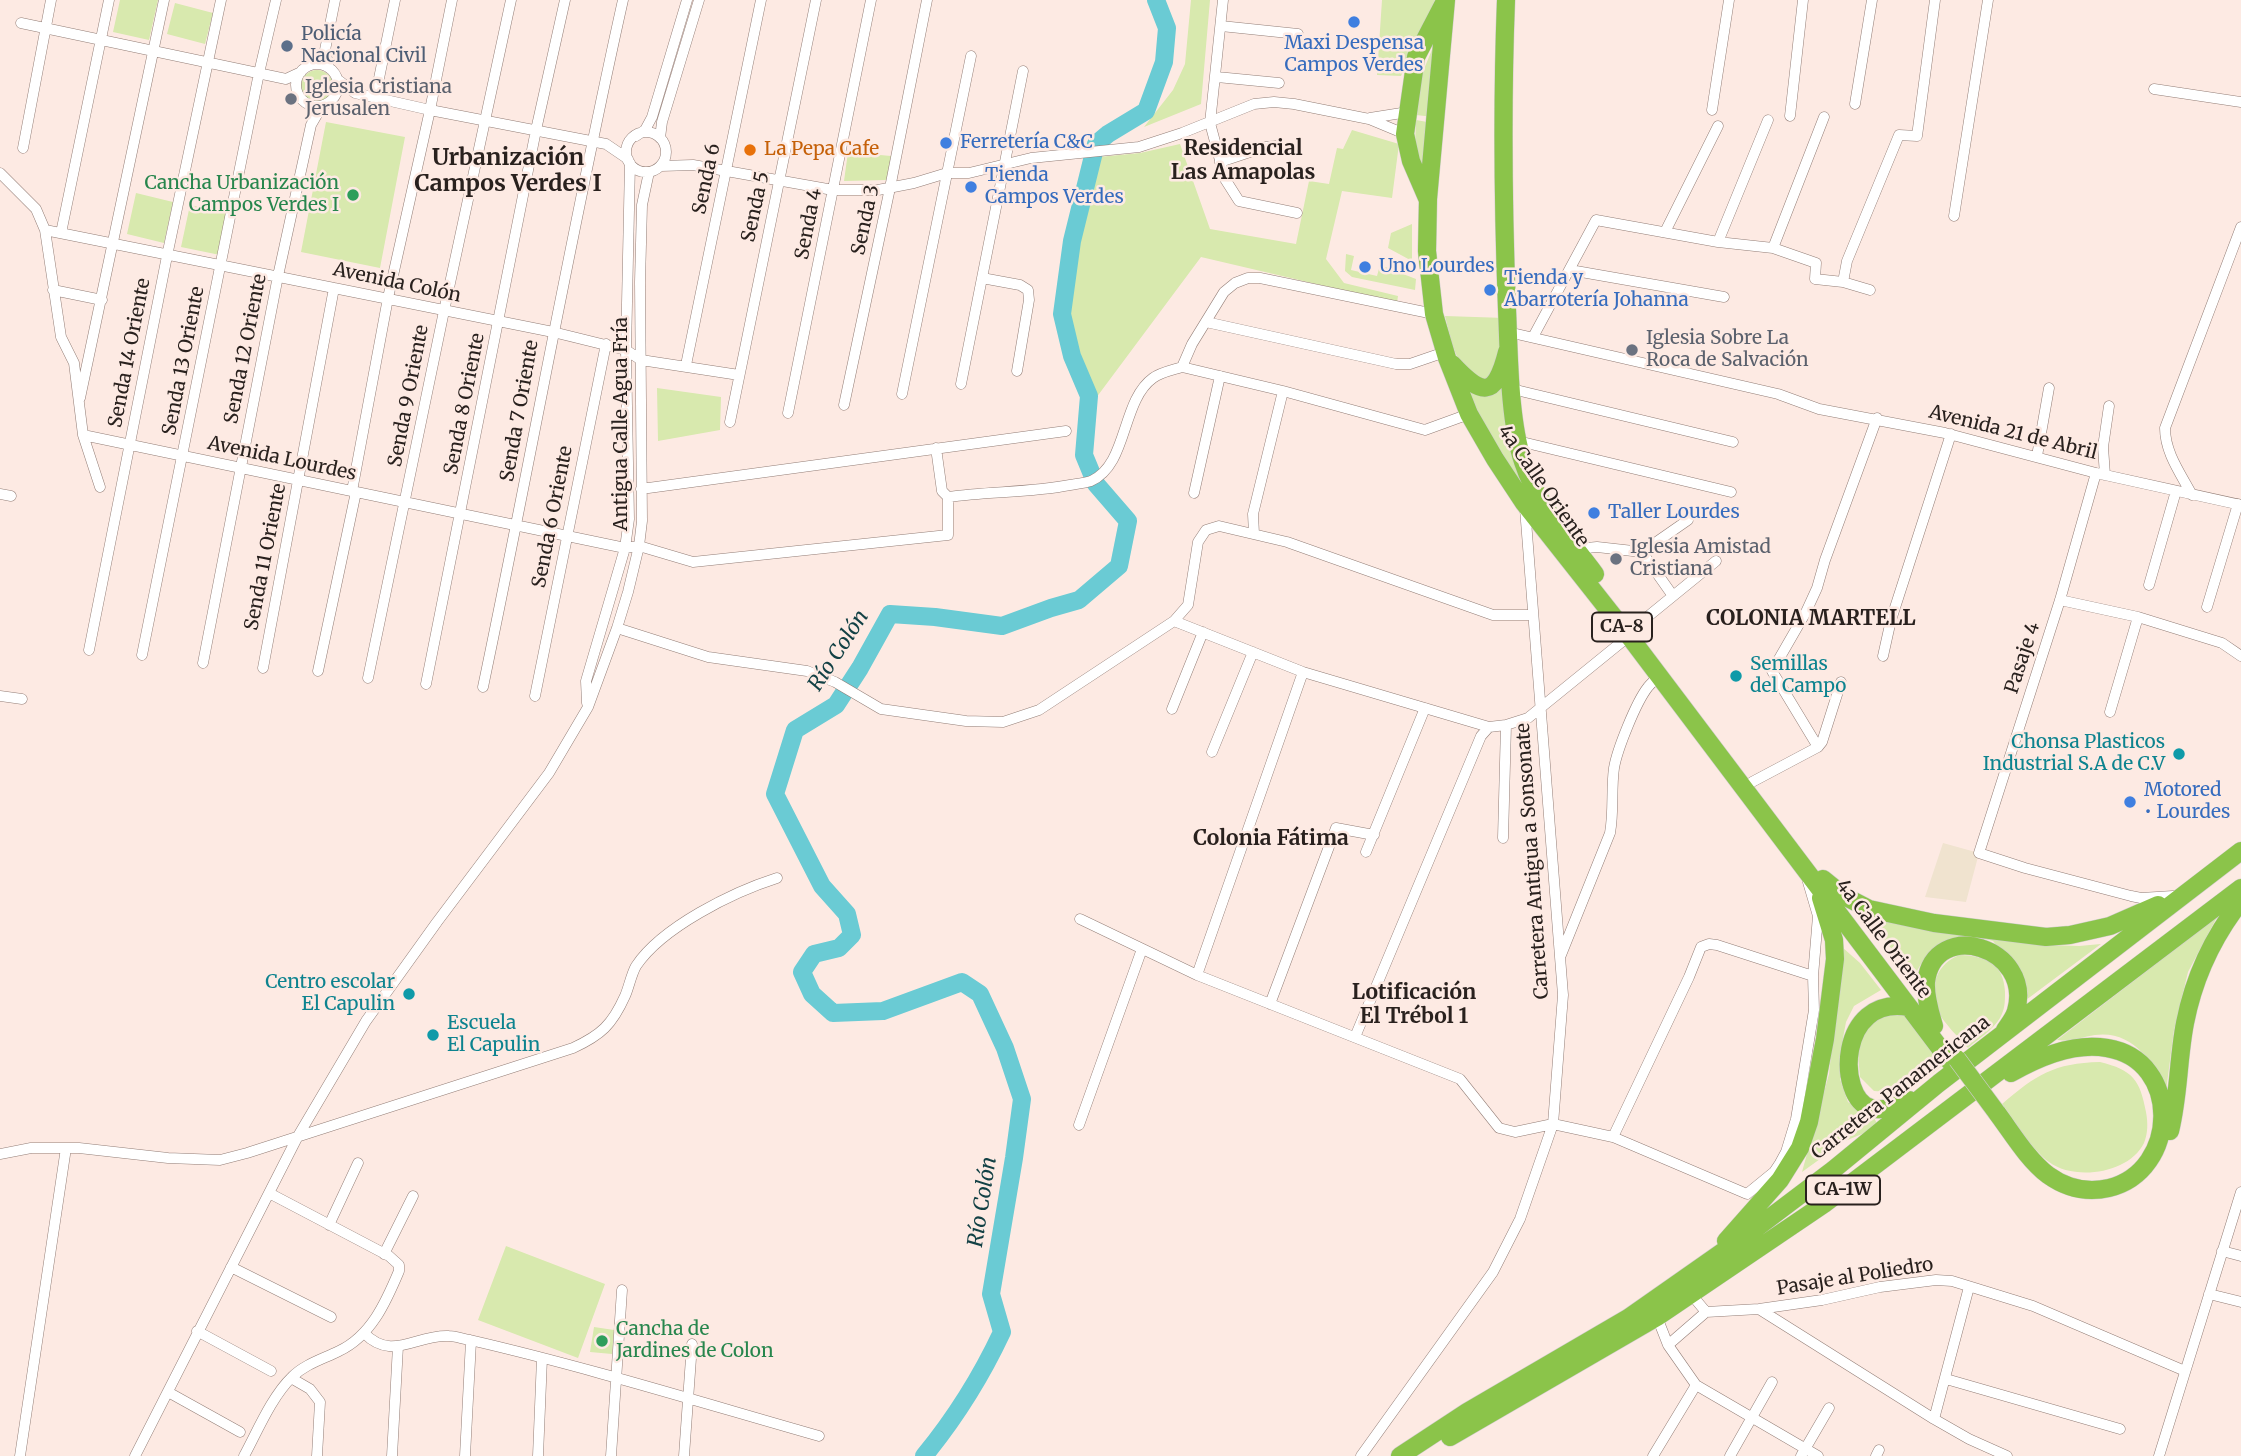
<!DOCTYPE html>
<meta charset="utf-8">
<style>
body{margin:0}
canvas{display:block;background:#fdeae3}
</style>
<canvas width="2241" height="1456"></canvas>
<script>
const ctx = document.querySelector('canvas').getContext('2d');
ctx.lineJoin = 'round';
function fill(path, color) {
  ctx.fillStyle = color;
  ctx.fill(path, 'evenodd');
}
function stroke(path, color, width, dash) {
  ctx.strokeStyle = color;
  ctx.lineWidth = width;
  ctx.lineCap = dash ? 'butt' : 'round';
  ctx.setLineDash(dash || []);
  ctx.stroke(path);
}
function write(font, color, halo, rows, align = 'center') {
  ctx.font = font + ' Merriweather,serif';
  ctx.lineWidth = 5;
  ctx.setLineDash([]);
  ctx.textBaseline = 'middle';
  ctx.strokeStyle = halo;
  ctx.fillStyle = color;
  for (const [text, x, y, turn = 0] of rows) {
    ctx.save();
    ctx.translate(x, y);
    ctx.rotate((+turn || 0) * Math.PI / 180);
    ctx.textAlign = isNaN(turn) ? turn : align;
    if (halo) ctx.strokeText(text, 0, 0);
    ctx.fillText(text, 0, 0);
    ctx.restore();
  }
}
fill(new Path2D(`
 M1943 843 1979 853 1966 902 1925 897Z`), '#f0e3cf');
fill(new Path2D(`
 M120 0H158L149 40 113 32Z
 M1191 0H1210L1201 104 1144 127 1173 90 1185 64Z
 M1382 0H1435L1401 76 1377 75Z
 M175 3 213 13 205 44 167 34Z
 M1436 40 1434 117 1416 115 1419 81Z
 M301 86a16 16 0 1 1 32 0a16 16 0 1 1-32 0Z
 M1416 120 1433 123 1423 171 1415 145Z
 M326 122 405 137 380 268 301 252Z
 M1352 130 1399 144 1392 198 1342 191 1326 259 1344 283 1398 296 1397 303 1201 257 1096 398 1072 331 1068 313 1076 242 1099 157 1140 153 1180 144 1210 229 1296 244 1309 181 1329 184 1337 148 1343 149Z
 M848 152 891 156 887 180 844 181Z
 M136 193 173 202 164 243 127 234Z
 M190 205 228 213 220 255 181 247Z
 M1412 224V261L1388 248 1391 233Z
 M1346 254 1354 256 1351 270 1377 276 1380 265 1416 279 1415 290 1352 277 1345 271Z
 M1445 316 1505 318 1507 345 1488 379C1457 380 1451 339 1445 316Z
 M1502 376 1522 478 1518 481C1495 450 1478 417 1466 380L1473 388Z
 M657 388 721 397 720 430 658 441Z
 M1876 916 2045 945 2079 946 2101 944 2026 1000 2017 971 1993 941C1953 931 1934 938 1915 975L1906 967 1867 918Z
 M2217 917 2188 972 2174 1030 2166 1091C2153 1061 2132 1030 2095 1035 2082 1037 2070 1042 2057 1040Z
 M1842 947 1860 963 1881 990 1854 1006 1846 1022 1843 1038 1840 1079 1848 1102 1874 1118 1879 1127 1845 1141 1802 1172 1829 1074Z
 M1960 955C1985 956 2004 963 2005 992 2005 1002 2005 1009 2000 1018 1993 1030 1978 1039 1968 1048 1960 1039 1940 1019 1937 1009 1928 987 1938 962 1960 955Z
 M1890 1014 1905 1016 1943 1065C1923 1082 1901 1093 1874 1091L1860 1077 1857 1044 1868 1022Z
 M2100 1062C2133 1070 2140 1080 2146 1112 2148 1123 2148 1133 2144 1143 2129 1174 2074 1181 2049 1162 2031 1149 2015 1121 2002 1104 2036 1075 2054 1063 2100 1062Z
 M506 1246 605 1284 578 1358 478 1320Z
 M594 1327 614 1330 612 1354 590 1352Z`), '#d8e9ae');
stroke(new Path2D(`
 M924 1456C956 1417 980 1379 1002 1332L991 1294 1014 1158 1022 1099 1005 1048 980 994 962 982 883 1011 833 1013 812 994 802 972 814 954 839 948 852 935 847 914 822 886 775 794 795 730 836 705 860 668 890 614 935 617 1002 626 1051 608 1079 600 1119 566 1128 521 1096 484 1084 455 1089 396 1072 356 1062 314 1072 241 1096 144 1108 134 1146 111 1164 62 1167 28 1156 0`), '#6acbd4', 18);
const street = new Path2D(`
 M1223 0 1210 123 1225 179 1239 201 1297 213
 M21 23 286 79 301 72
 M1221 26 1298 34
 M296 85a21 21 0 1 1 42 0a21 21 0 1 1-42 0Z
 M329 68 325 50 335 0
 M1217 77 1279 83
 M337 79 355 93 430 110 606 144 628 159
 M2154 89 2241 102
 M375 98 395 0
 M1855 104 1872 0
 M1712 110 1729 0
 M1790 116 1803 0
 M1370 118 1408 112
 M626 152a20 20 0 1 1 40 0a20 20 0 1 1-40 0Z
 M636 136 645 130 652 117 687 0
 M660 138 662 122 699 0
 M23 148 51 0
 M1220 162 1265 147 1275 146
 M661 166 693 165 833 190H878L914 183 947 173H969L1031 158 1139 147 1182 133 1254 104 1274 102 1294 104 1369 119 1405 134
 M0 173 36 209 45 230 61 337 74 363 83 435 100 487
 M1954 216 1988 0
 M45 230 553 332 626 350 641 360 739 375
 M1665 232 1718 126
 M61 233 109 0
 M1718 242 1768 120
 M1773 248 1824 117
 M1570 270 1724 297
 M982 278 1020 285 1028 290 1029 300 1017 371
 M1843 282 1847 261 1899 135 1917 136 1935 0
 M53 290 102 300
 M1434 314 1260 278H1248L1235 283 1224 292 1192 344 1182 367 1283 391 1425 430 1469 414
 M1206 322 1396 364H1410L1445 352
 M1508 332 1778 394 1819 409 1945 433 2096 473 2241 505
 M1533 337 1596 220 1718 242 1773 248 1816 263 1815 279 1843 282 1870 290
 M686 365 761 0
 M961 384 1023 71
 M1512 389 1733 442
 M902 394 971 56
 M80 398 164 0
 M844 405 890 188 927 0
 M788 413 871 0
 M730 422 816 0
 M83 435 625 548 639 546 693 562 948 535V497L942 491 936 448
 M1518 441 1731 492
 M2037 456 2049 388
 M2096 473 2060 600 1979 853 2025 868 2131 896 2141 898 2173 896
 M2105 475 2103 447 2109 406
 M641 489 1066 431
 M352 491 388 298 430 110 452 0
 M1194 493 1220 376
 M0 494 11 496
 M2192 495C2181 474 2165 453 2165 428L2241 227
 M948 497C989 491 1029 493 1070 485 1076 484 1085 483 1091 481 1128 465 1121 401 1153 378 1161 372 1173 370 1182 367
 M1254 534 1253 514 1283 391
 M1576 549 1597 547 1642 552 1688 520
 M1642 552 1673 596
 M2149 585 2176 491
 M2060 600 2138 617 2222 643 2241 656
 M2207 607 2238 504
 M1174 621 1303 672 1489 727 1506 725 1528 718 1629 636
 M1635 627 1716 561
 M617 628 708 657 807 671 835 682 881 709 966 721 1003 722 1039 710 1174 621 1188 605 1198 542 1206 530 1219 526 1287 542 1493 615H1533
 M89 650 167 256 221 0
 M142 655 259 73 276 0
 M1883 656 1891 620 1951 434
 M203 663 278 276 311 125 322 106
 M263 668 334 288
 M318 671 356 492
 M368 678 444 311 511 0
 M426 684 536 130 565 0
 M483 687C531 458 572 228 623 0
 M0 696 22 699
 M535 696 606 344
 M587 703 586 681 625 548 629 519 626 350 630 163
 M1172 709 1203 632
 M2110 712 2138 617
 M1818 747 1822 742 1841 682
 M1212 752 1253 652
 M1752 782 1818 747 1772 671 1806 612 1817 588 1825 560 1877 418
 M1503 838 1506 725
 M1366 852 1425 708
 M1080 919 1197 975 1460 1079 1499 1128 1515 1132 1553 1124 1613 1137 1747 1194 1774 1172 1780 1163 1786 1152 1796 1119 1814 1010 1813 976 1818 916 1808 882
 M1561 955 1610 833C1614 811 1611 789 1614 768 1617 750 1636 702 1648 687 1651 683 1655 680 1659 676
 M1197 975 1303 672
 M1270 1004 1336 828 1374 835
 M1355 1037 1481 736 1489 727
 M1079 1125 1142 949
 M1613 1137 1689 977 1701 947 1709 944 1717 945 1813 976
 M0 1154 31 1148H79L168 1158 220 1160 247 1153 573 1048C601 1035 612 1025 625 996 629 987 631 975 636 966 662 927 733 892 777 878
 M329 1225 358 1163
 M2222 1251 2241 1256
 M384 1254 413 1196
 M231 1267 331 1317
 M1691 1294 1706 1312 1759 1309 1822 1300 1880 1287 1936 1280 1952 1281 2033 1306 2185 1371
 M2209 1294 2241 1302
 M1759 1309 1934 1419 1969 1439 2007 1456
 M1657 1317 1668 1345 1696 1385 1818 1456
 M197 1331 271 1371
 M364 1333C392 1362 416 1334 449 1336 455 1336 463 1339 470 1340 587 1367 703 1403 819 1436
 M1668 1345 1706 1312
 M291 1378 310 1389 320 1402 317 1456
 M1946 1379 2120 1429
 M168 1392 240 1432
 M1934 1419 1969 1287
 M20 1456 66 1148
 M135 1456 298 1136 366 1021 437 922 549 773 588 707 617 628 628 592 639 546 642 521 640 282 642 205 649 172
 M244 1456C257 1432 272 1396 292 1377 305 1364 323 1359 339 1351 371 1336 386 1302 399 1271V1265L389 1256 269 1193
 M392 1456 398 1346
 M465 1456 471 1341
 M538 1456 542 1358
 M611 1456 622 1290
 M684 1456 692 1344
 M1361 1456 1493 1272 1520 1219 1553 1124 1563 995 1525 508
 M1653 1456 1696 1385
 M1730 1456 1772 1382
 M1801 1456 1829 1408
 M1876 1456 1879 1450
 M2159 1456 2241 1192`);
const highway = new Path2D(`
 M1446 0 1428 199 1427 251 1434 314 1447 358 1469 414 1495 459 1524 503 1629 636 1952 1064
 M1506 0C1502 103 1503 206 1507 309 1509 355 1509 420 1523 462 1537 505 1569 539 1595 574
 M1427 198 1411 161 1405 134 1416 57 1444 3
 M1452 364C1481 395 1495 400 1507 352
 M1823 879 1844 896 1869 909 1934 923 2046 937 2070 935 2110 926 2158 905
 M1908 1007C1838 995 1836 1098 1871 1108 1884 1112 1898 1105 1909 1100
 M1934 1026C1930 1012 1925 997 1926 982 1934 917 2034 947 2016 1011 2014 1018 2009 1024 2005 1030
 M1997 1113C2012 1133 2028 1160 2048 1175 2066 1188 2087 1193 2109 1188 2179 1171 2182 1060 2107 1048 2074 1042 2039 1057 2011 1073
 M2170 1131C2179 1095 2178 1059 2185 1023 2194 977 2212 938 2241 901
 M1726 1241 1780 1180 1800 1148 1809 1122 1825 1039 1835 959 1834 940 1821 898
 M1450 1437 1657 1317 1824 1204 2241 888
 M1400 1456 1467 1412 1628 1318 1755 1229 1833 1170 1939 1083 2241 851`);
stroke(street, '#937e77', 11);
stroke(highway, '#d0cece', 19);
stroke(street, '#fff', 10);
stroke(highway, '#8bc44a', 18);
const highwayBridge = new Path2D(`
 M1957 1059 1997 1113`);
stroke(highwayBridge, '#d0cece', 19, []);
stroke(highwayBridge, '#8bc44a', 18);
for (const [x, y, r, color] of [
 [1354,22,7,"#3f7fe0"],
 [287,46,7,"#5c6f8a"],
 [291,99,7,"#6b7280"],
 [946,143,7,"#3f7fe0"],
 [750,150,7,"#e8710a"],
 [971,187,7,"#3f7fe0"],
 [353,195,7,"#2e9e5b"],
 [1365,267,7,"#3f7fe0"],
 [1490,290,7,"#3f7fe0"],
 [1632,350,7,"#6b7280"],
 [1594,513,7,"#3f7fe0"],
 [1616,559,7,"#6b7280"],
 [1736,676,7,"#0f9aa8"],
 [2179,754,7,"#0f9aa8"],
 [2130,802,7,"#3f7fe0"],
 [409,994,7,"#0f9aa8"],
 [433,1035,7,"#0f9aa8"],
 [602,1341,7,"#2e9e5b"]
]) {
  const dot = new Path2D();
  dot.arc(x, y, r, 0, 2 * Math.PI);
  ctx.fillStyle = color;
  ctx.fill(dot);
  stroke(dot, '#fdeae3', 2.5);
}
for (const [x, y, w] of [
 [1622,627,60],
 [1843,1190,74]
]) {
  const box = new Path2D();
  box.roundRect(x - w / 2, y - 14.5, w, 29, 5);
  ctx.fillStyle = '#fdeae3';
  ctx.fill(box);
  stroke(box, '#29211e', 2);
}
write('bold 18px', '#29211e', null, [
 ["CA-8",1622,627],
 ["CA-1W",1843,1190]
]);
write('19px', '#4e5e75', '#fdeae3', [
 ["Policía",301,35],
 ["Nacional Civil",301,57]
], 'left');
write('19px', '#366cbe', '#fdeae3', [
 ["Maxi Despensa",1354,44,"center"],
 ["Campos Verdes",1354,66,"center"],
 ["Ferretería C&C",960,143],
 ["Tienda",985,176],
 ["Campos Verdes",985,198],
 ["Uno Lourdes",1379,267],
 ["Tienda y",1504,279],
 ["Abarrotería Johanna",1504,301],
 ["Taller Lourdes",1608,513],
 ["Motored",2144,791],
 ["• Lourdes",2144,813]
], 'left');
write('19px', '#5b616d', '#fdeae3', [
 ["Iglesia Cristiana",305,88],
 ["Jerusalen",305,110],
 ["Iglesia Sobre La",1646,339],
 ["Roca de Salvación",1646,361],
 ["Iglesia Amistad",1630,548],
 ["Cristiana",1630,570]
], 'left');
write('19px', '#c56008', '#fdeae3', [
 ["La Pepa Cafe",764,150]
], 'left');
write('19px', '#29211e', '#fdeae3', [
 ["Senda 6",707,179,-78],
 ["Senda 5",756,207,-78],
 ["Senda 3",866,220,-78],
 ["Senda 4",809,224,-79],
 ["Avenida Colón",397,283,12],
 ["Senda 12 Oriente",246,349,-79],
 ["Senda 14 Oriente",130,353,-79],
 ["Senda 13 Oriente",184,361,-79],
 ["Senda 9 Oriente",409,396,-79],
 ["Senda 8 Oriente",465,404,-79],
 ["Senda 7 Oriente",520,411,-80],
 ["Antigua Calle Agua Fría",622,424,-90],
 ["Avenida 21 de Abril",2013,433,14],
 ["Avenida Lourdes",282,459,12],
 ["4a Calle Oriente",1543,486,55],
 ["Senda 6 Oriente",553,517,-79],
 ["Senda 11 Oriente",266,557,-79],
 ["Pasaje 4",2023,658,-72],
 ["Carretera Antigua a Sonsonate",1533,861,-94],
 ["4a Calle Oriente",1883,939,53],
 ["Carretera Panamericana",1901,1088,-38],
 ["Pasaje al Poliedro",1855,1277,-9]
]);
write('19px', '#27864d', '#fdeae3', [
 ["Cancha Urbanización",339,184],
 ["Campos Verdes I",339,206],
 ["Cancha de",616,1330,"left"],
 ["Jardines de Colon",616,1352,"left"]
], 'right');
write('19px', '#0d838f', '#fdeae3', [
 ["Semillas",1750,665],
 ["del Campo",1750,687],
 ["Chonsa Plasticos",2165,743,"right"],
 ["Industrial S.A de C.V",2165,765,"right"],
 ["Centro escolar",395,983,"right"],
 ["El Capulin",395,1005,"right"],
 ["Escuela",447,1024],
 ["El Capulin",447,1046]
], 'left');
write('bold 21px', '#29211e', '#fdeae3', [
 ["Residencial",1243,149],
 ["Las Amapolas",1243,173],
 ["COLONIA MARTELL",1811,619],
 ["Colonia Fátima",1271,839],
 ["Lotificación",1414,993],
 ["El Trébol 1",1414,1017]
]);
write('italic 21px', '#134145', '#fdeae3', [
 ["Río Colón",839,651,-57],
 ["Río Colón",983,1202,-81]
]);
write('bold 23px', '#29211e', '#fdeae3', [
 ["Urbanización",508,158],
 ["Campos Verdes I",508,184]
]);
</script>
